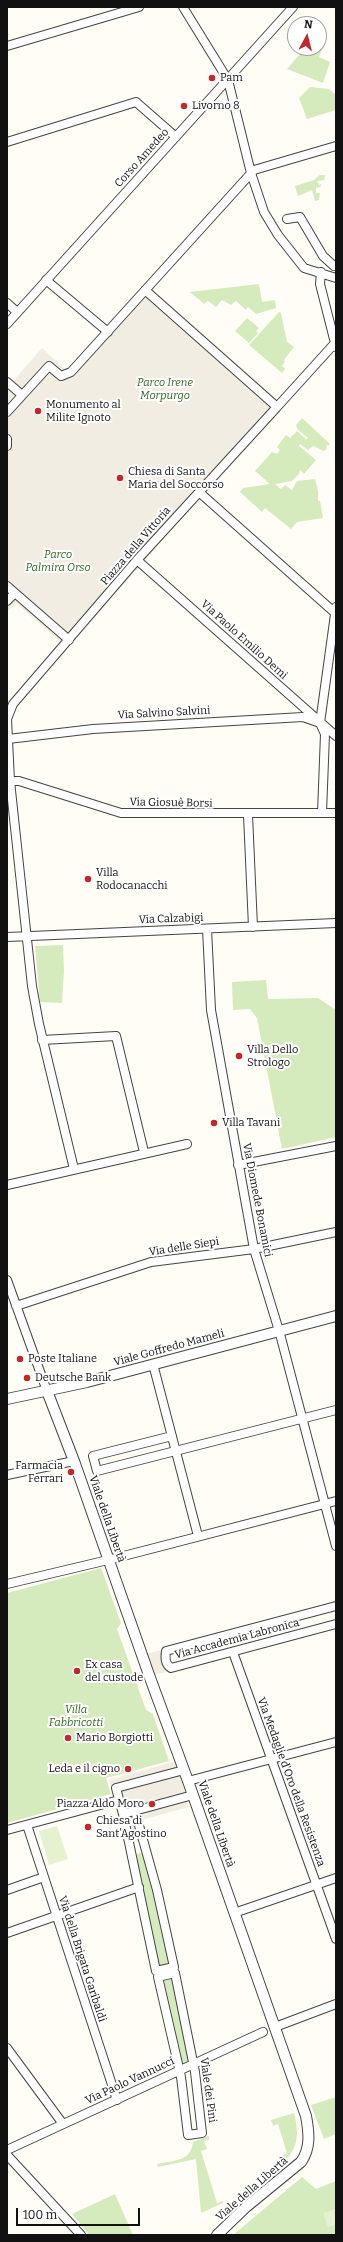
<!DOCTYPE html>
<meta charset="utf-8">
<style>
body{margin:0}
#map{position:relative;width:343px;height:2242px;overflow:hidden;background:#fffdf5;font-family:Bitter,serif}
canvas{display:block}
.frame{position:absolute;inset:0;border:8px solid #111;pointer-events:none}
.north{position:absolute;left:287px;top:16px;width:40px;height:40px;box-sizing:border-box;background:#fff;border:1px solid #a0a0a0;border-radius:50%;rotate:7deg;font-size:11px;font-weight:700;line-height:16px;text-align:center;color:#111}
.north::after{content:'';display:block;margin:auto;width:14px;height:18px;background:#c4262e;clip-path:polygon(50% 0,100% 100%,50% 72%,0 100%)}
.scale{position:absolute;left:16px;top:2208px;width:124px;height:18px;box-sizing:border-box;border:2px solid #111;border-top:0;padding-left:5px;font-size:12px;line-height:14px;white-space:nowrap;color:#111;-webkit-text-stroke:3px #fff;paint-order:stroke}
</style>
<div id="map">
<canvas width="343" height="2242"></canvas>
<div class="frame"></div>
<div class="north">N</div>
<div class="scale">100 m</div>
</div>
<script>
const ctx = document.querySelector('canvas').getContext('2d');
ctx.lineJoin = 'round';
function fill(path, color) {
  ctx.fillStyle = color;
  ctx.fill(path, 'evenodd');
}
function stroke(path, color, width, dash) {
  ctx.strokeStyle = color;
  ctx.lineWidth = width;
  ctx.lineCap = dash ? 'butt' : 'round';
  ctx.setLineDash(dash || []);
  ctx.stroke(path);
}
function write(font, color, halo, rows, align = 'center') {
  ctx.font = font + ' Bitter,serif';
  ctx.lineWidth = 4;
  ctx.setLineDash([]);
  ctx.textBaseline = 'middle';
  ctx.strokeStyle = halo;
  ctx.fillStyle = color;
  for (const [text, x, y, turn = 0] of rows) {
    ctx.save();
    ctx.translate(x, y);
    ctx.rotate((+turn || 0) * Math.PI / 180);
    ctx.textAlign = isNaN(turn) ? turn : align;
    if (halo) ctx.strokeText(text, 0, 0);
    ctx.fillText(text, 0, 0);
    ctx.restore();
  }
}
fill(new Path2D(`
 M319 45 323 47 319 57 330 62 323 83 287 69 305 48H319Z
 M310 87 329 89 336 95V110L307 119 299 98Z
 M320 175H325L324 180 317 181 319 185 322 184 320 187 316 188V193H320L319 200 315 201 312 190 298 196 295 186 314 180Z
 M259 284 262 302 275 300 276 308 256 314 248 307 246 310 236 301 231 305 222 300 216 307 208 301 204 304 190 292Z
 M279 312 281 313 287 342 294 347 284 360 285 362 282 366 285 369 282 373 249 345Z
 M247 318 259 328 256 331 258 333 249 343 235 331Z
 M302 418 330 444 328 446 326 444 327 448 324 451 313 446 308 450 300 444 299 446 316 460 304 474 300 470 299 474 292 481 275 484 281 489 285 485 292 490 297 481 315 479 318 491V501H320L323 518 297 522 291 529 265 508 262 512 240 492 243 488 270 484 255 471 272 452 277 454 280 450 277 447 286 435 290 438 297 431 306 439 308 438 298 430 296 425Z
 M63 945 64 971 62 1003 40 1002 35 946Z
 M266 980 268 999 318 998 336 1010V1137L282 1149 257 1018 250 1009 233 1010 232 982Z
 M101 1568 121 1623 117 1629 146 1710 153 1714 169 1761 106 1778 111 1794 7 1823V1593Z
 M144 1852 171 1964 159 1968 134 1855Z
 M173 1976 191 2061 180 2066 161 1978Z
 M336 2097V2134L324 2139 311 2105Z
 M294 2113C299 2133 299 2147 284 2162L282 2156 287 2153 278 2124 273 2126 271 2120Z
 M209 2136V2140L204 2141 207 2149 201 2151 217 2203 223 2201V2203L201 2213 196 2159 158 2167 157 2164C174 2160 191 2162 193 2142Z
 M302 2177 316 2189 336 2181V2235H233Z
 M115 2194 133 2235H89L72 2214Z`), '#d5ebbd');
fill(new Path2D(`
 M57 1826 68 1859 49 1865 39 1831Z
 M336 2209V2225L328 2227 323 2213Z`), '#e6f2cf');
fill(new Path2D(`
 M145 283 283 404 67 648 16 603 7 612V388L42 348 67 371Z
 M164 1649 170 1671 154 1675 147 1654Z
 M176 1761 189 1807 141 1820 146 1839 127 1845 109 1780Z`), '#f1ede2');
const minor = new Path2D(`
 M183 7 228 80 251 173 264 212 278 235 304 268 336 278
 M7 46 139 7
 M7 142 136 102 176 137
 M287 219 300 217 323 256 334 266
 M321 272 320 284 336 347
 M46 280 108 332
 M7 303 17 312
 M7 324 293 7
 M7 382 22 395
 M277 407 335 343
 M7 412 49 366 61 376 71 372 254 170 336 146
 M7 439V446
 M199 492 334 612
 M137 560 336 736
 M7 586 69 640
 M7 601 15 593
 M8 739 93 729 303 717 320 723
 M7 781H19L121 813H336
 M322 813 325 734 320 723 336 607
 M248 815 253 927
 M207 929 211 1010 254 1249 280 1334 336 1546
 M7 937 336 923
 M42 1040 116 1036 144 1152
 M238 1165 336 1146
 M74 1169 39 1024 32 986 10 781 7 719 13 704 137 560 277 407 145 290
 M7 1185 187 1144
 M7 1280 47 1391
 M16 1306 151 1262 254 1249 336 1232
 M153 1364 198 1536
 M172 1436 93 1456 97 1471 336 1410
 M7 1475 74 1461
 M7 1584 108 1560 336 1501
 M336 1606 166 1651C165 1658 165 1664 171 1668L336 1624
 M234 1655 336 1939
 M184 1770 116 1788 123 1814 193 1795
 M188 1781 336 1742
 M123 1814 156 1971 174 1967 157 1890 135 1811
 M27 1825 117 2100
 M7 1830 119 1800
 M7 1890 44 1877
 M234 1913 336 1878
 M7 1933 139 1887
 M175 1973 195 2072 202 2133 188 2135 181 2077 158 1977Z
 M275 2027 336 2004
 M7 2048 63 2124
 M7 2150 263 2032
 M7 2155 81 2235`);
const tertiary = new Path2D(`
 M47 1391 74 1461 149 1675 188 1781 306 2116C309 2132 311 2148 301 2162L246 2207 217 2235
 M7 1399 87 1382 336 1316`);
stroke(minor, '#444', 10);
stroke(tertiary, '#444', 12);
stroke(minor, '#fff', 8);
stroke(tertiary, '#fff', 10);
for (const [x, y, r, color] of [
 [212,78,4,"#c4262e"],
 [184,106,4,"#c4262e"],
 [38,411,4,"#c4262e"],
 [120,478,4,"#c4262e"],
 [88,879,4,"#c4262e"],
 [239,1056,4,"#c4262e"],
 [214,1123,4,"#c4262e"],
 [20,1359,4,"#c4262e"],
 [27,1378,4,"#c4262e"],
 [71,1472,4,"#c4262e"],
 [77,1671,4,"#c4262e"],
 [68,1738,4,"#c4262e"],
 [128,1769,4,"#c4262e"],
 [152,1804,4,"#c4262e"],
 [88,1827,4,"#c4262e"]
]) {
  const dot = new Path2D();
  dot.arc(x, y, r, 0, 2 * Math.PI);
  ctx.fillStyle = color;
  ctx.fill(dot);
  stroke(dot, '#fff', 1.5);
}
write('11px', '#111', '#fff', [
 ["Pam",220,78],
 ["Livorno 8",192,106],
 ["Monumento al",46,405],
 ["Milite Ignoto",46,418],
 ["Chiesa di Santa",128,472],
 ["Maria del Soccorso",128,485],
 ["Villa",96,873],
 ["Rodocanacchi",96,886],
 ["Villa Dello",247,1050],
 ["Strologo",247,1063],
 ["Villa Tavani",222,1123],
 ["Poste Italiane",28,1359],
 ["Deutsche Bank",35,1378],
 ["Farmacia",63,1466,"right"],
 ["Ferrari",63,1479,"right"],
 ["Ex casa",85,1665],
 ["del custode",85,1678],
 ["Mario Borgiotti",76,1738],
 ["Leda e il cigno",120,1769,"right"],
 ["Piazza Aldo Moro",144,1804,"right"],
 ["Chiesa di",96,1821],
 ["Sant'Agostino",96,1834]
], 'left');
write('11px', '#111', '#fff', [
 ["Corso Amedeo",142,158,-48],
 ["Piazza della Vittoria",136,546,-49],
 ["Via Paolo Emilio Demi",244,640,42],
 ["Via Salvino Salvini",164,713,-3],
 ["Via Giosuè Borsi",171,803,1],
 ["Via Calzabigi",171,919,-2],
 ["Via Diomede Bonamici",257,1200,79],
 ["Via delle Siepi",184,1247,-9],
 ["Viale Goffredo Mameli",169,1348,-15],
 ["Viale della Libertà",107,1519,71],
 ["Via Accademia Labronica",237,1639,-15],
 ["Via Medaglie d'Oro della Resistenza",291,1782,70],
 ["Viale della Libertà",216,1824,71],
 ["Via della Brigata Garibaldi",82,1959,72],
 ["Via Paolo Vannucci",130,2081,-25],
 ["Viale dei Pini",208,2090,82],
 ["Viale della Libertà",252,2189,-41]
]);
write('italic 11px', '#2f6b1f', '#fff', [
 ["Parco Irene",165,383],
 ["Morpurgo",165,396],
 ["Parco",58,555],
 ["Palmira Orso",58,568],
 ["Villa",76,1710],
 ["Fabbricotti",76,1723]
]);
</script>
